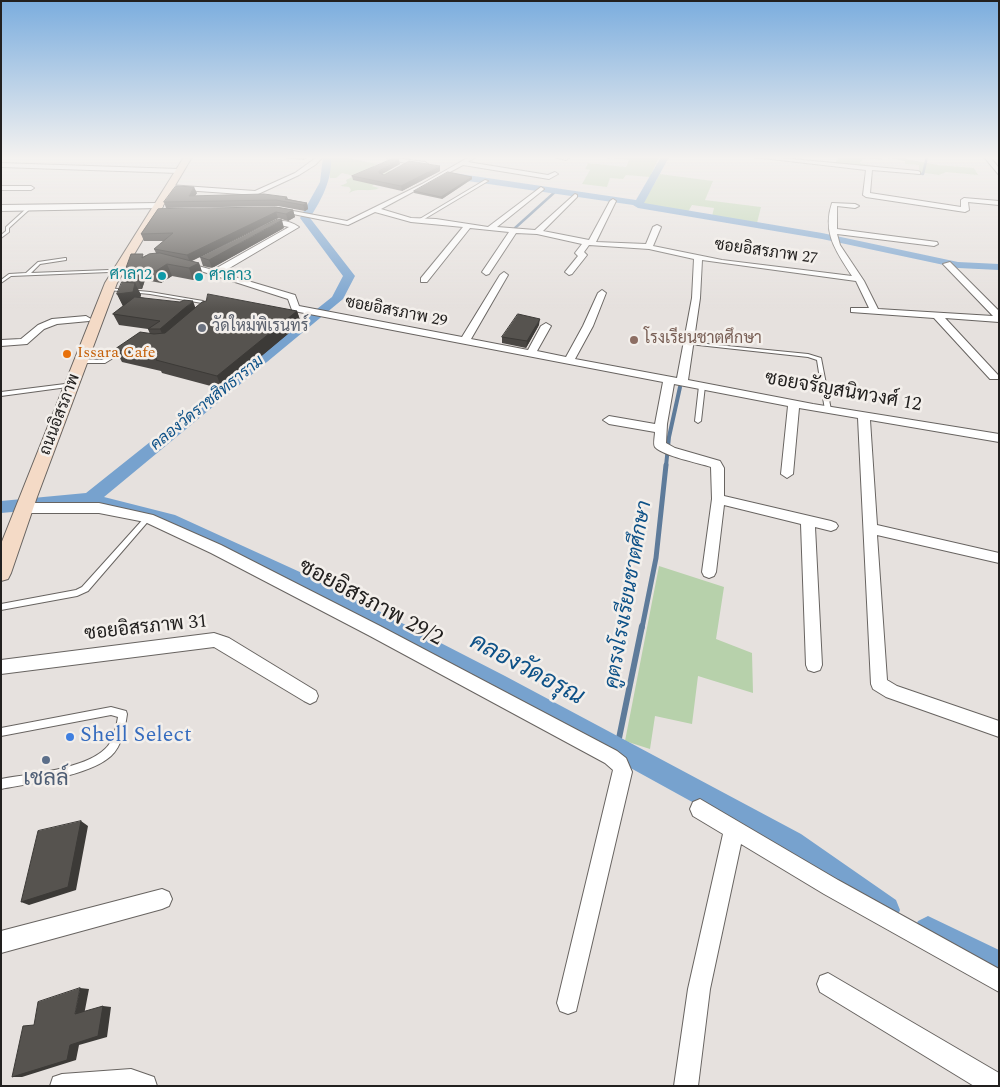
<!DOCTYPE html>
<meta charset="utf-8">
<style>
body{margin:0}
#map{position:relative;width:1000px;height:1087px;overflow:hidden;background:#e6e1de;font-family:Spectral,serif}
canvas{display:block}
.frame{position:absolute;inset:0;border:2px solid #22201f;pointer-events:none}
</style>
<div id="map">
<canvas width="1000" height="1087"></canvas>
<div class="frame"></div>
</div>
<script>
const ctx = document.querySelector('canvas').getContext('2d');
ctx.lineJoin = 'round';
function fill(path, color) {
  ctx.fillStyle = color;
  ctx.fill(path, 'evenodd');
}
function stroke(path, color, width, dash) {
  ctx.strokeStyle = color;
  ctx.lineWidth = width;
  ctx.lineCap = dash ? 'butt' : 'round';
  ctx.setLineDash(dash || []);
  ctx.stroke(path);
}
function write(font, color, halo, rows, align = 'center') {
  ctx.font = font + ' Spectral,Sarabun,serif';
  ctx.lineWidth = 5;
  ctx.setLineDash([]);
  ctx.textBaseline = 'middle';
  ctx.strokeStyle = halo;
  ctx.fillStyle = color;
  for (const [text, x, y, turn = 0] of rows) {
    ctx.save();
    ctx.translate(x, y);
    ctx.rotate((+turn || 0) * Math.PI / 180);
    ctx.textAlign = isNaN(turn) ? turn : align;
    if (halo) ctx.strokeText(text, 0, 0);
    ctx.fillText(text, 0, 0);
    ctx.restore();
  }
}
fill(new Path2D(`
 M329 157H349L347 158 377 164 372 167 392 171 372 186 379 188C369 193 359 187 349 193L351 190 349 187 340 186 347 183 346 180 354 176 342 173 336 178H330Z
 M595 157H659L650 177 626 175 623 179 610 178 607 187 582 184 590 170 585 169 588 163 626 167 629 160Z
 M838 157H906V159L938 165 974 168 978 175 946 172 939 175 919 172V165L905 164V161L882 157V160L863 158 860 163 881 168 836 163Z
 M660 174 713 181 705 200 761 207 757 223 712 216 714 208 692 205 688 212 642 205Z
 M659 566 724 587 716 639 752 653 753 693 698 676 692 724 655 716 650 749 625 741Z`), '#b7d1ab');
stroke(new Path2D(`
 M915 173 923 174 927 157
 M515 228 556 191`), '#5e7b9a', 2.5);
stroke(new Path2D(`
 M666 466 669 437 680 387`), '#5e7b9a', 4);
stroke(new Path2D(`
 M642 628 656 558 666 465`), '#5e7b9a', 5);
stroke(new Path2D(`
 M617 748 642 626`), '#5e7b9a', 6);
fill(new Path2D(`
 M323 157H331C332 181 322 198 310 218L355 276 343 299 104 497 175 515 324 583 505 676 801 834 896 900 900 910 896 920 886 924 876 920 783 852 489 690 310 595 164 525 90 505 1 513V501L86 493 332 297 343 276 300 218 320 182Z
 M661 157H669L644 203 822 233 958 262 999 264V270L958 268 822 239 638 208 633 205 447 178 443 175 447 172 636 200Z
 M928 916 999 950V981L918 941 913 931 918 921Z`), '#77a2ce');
const service = new Path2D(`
 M485 180 488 181 421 221 418 220Z
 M28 207 31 208 9 228V232L1 238V235L6 231V227Z
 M65 258H66V260L40 264 31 273 109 270 111 271 109 272 11 276 1 283V280L9 274 26 273 38 262Z
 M107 288 150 292 203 301 211 306 209 307 202 303 150 294 109 290 107 289Z
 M687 342 808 354 821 358 831 410 828 412 825 410 817 360 808 357 689 344 687 343Z
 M122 349 126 350 105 363H82L79 361 82 359 102 360Z
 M73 383 76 385 75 386 1 396V392Z
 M702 384 705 386 701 421 698 423 695 421 699 386Z
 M146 516H148L151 518 88 591 77 596 1 610V604L76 590 82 587Z
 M111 707 126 711 127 714C125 728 122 746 111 756 89 776 31 783 1 789V779C29 774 85 769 105 749 114 741 116 728 118 717L111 715 1 736V728Z`);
const minor = new Path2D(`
 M317 157H323L315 165 299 175 256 195 169 189 166 187 169 185 255 191 295 173Z
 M387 157 425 162 428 164 425 166 389 160Z
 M469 157H476L468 162 548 175 555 172 558 174 549 179 463 165 381 209 411 218 436 219 488 227 541 187 544 189 543 190 497 227 535 230 575 194 577 195V197L543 231 589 240 610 201 613 199 616 201 596 242 646 244 653 227 657 225 661 227 653 246 722 260 852 276C836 251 822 233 832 203L855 204 859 206 855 208 837 206V229L937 242 938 244 934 246 837 234 840 245 864 281 878 309 993 316 943 264 950 262 999 311V322L945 318 998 375V379H990L934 318 851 312V308H869L856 281 702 260 700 298 688 380 813 404 999 434V442L870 420 877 525 999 553V563L877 535 887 680 897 686 999 721V737L886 697 873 689 871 684 858 418 799 408 793 474 787 478 781 474 788 406 674 384 667 424 666 443 675 448 720 461 724 468V496L831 521 836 523 838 526 836 529 831 531 815 527 822 665 820 670 814 672 808 670 806 665 801 524 724 505 716 572 714 576 709 578 704 576 702 572 712 499 711 467C699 463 663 456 655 447 653 444 655 436 655 432L609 424 603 420 609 416 655 424 663 382 299 312 292 310 288 299 179 264 183 262 213 270 289 227 280 225 267 230 263 228C275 219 287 219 299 227L221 273 295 295 299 306 462 337 500 275 504 272 508 275 471 339 528 350 541 326 546 323 551 326 537 351 566 357 583 326 598 293 602 290 606 293 593 326 575 359 677 378 692 298 694 259 649 249 589 245 584 252 587 255 572 274 569 275 565 272 578 256 575 253 582 244 537 234 516 233 489 274 486 275 482 272 509 232 470 228 427 282H421V278L463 227 411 222 375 212 348 225 273 210 277 208 347 221 422 184Z
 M555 157H567L569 158 566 160Z
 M754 157H771L918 171 920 172V174L872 170 870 193 961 207V200L964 198 999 201V205L968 202 969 210 965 212 866 197 863 195 866 170Z
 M984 157H990L999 168V175Z
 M1 163 179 169 182 171 179 173 1 167Z
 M1 186H31L34 188 31 190H1Z
 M86 316 91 319 89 321 57 324 44 329 27 344 1 346V340L21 339 38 325 52 319Z
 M24 503H99L153 515 221 545 380 626 617 751 626 758 632 772 576 1011 568 1014 560 1011 557 1003 613 770 605 763 370 636 211 553 145 522 99 513H24L19 511 17 508 19 505Z
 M214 633 229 638 316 691 318 696 316 701 310 704 304 701 214 647 1 674V660Z
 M700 799 838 880 999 969V992L824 894 741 844 710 989 698 1086H674L688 989 723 834 693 816 690 809 693 802Z
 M162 889 169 892 172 899 169 906 162 909 1 953V931Z
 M828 973 999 1073V1086H974L820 992 817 984 820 976Z
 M131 1069 154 1077 157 1086H50L53 1077 62 1074Z`);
const tertiary = new Path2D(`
 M159 203 163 206 162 208 1 211V205Z`);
const secondary = new Path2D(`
 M184 157H192L117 283 37 497 11 573 8 579 1 581V544L105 283Z`);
stroke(service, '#686461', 2);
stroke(minor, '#686461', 2);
stroke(tertiary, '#686461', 2);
stroke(secondary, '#686461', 2);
fill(service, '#fff');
fill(minor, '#fff');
fill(tertiary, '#fff');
fill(secondary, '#f4dac6');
fill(new Path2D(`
 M277 157H309L303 160Z
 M400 164 382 174 384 175 440 171 402 191 353 180 352 176Z
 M472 177V179L442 199 414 193V191Z
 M197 193 195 196 287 197 288 199 307 203 308 209 305 211 278 206 166 208 164 202Z
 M158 209 293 210 295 217 288 221 278 218 191 261 199 263 203 275 193 280 172 276 161 283 145 280 142 289H138L141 295 140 297 195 308 297 311 301 323 222 389 162 373 161 371 122 362 115 349 150 334 148 329 119 325 113 314 123 306 117 294 126 282 123 276 144 256 156 253 154 249 164 241H144L141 234Z
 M284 228 212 268 203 266 200 257Z
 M539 325 526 348 502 343V337Z`), '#4a4744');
fill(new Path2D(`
 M303 157H309L303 160Z
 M399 159 400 164 380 175 379 173V171Z
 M440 166V171L402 191 401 186Z
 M472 177V179L442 199 441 197Z
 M194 187 197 193 191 202 189 196Z
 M307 203 308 209 305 211 303 205Z
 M293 210 295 217 288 221 286 214Z
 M276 212 278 218 190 262 187 255Z
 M282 220 284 228 212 268 209 260Z
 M199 263 203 275 193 280 189 268Z
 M167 264 172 276 161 283 156 271Z
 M139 268 145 280 142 289 137 278Z
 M135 283 141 295 139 304 123 306 117 294Z
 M193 301 197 312 165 340 160 329Z
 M297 311 301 323 222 389 217 376Z
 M540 319 539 325 526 348 527 341Z
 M81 821 88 826 76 890 29 905 21 902Z
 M80 988 89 989 84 1015 75 1014Z
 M103 1006 111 1007 107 1037 79 1045 76 1060 22 1077H12L70 1045Z`), '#3c3a37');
const building = new Path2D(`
 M392 159H399L379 171V173L384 175 409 161 440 166 401 186 352 176Z
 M448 172 472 177 441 197 414 191Z
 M176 186 194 187 189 196 264 194 287 197 285 199 307 203 303 205 276 200 164 202Z
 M276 207 293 210 286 214 276 212 187 255 154 249 173 233 141 234 158 209Z
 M278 219 282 220 209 260 200 257Z
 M160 253 199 263 189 268 167 264 156 271 139 268 137 278 123 276 131 254H143L142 258 149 254Z
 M122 282 135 283 133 292 117 294Z
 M208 294 297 311 217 376 156 360 157 359 115 349 140 332 154 334 165 333 202 302 206 301Z
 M135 297 180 302 184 300 193 301 160 329H148L160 321 113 314Z
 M518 314 540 319 527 341 502 337Z
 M81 821 68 887 21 902 38 831Z
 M80 988 75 1014 103 1006 98 1036 70 1045 67 1060 12 1077 23 1026 34 1025 38 1002Z`);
fill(building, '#56534f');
stroke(building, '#3c3a37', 1);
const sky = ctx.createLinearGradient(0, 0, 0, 309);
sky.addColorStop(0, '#7badde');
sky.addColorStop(0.51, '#f4f2f0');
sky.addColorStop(1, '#f4f2f000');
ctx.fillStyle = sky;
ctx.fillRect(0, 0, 1000, 309);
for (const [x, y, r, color] of [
 [162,276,5,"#0f9aa8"],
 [199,277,5,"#0f9aa8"],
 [202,328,5,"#6b7280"],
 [634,340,5,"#8d6e63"],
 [67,354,5,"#e8710a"],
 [70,737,5,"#3f7fe0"],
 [46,760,5,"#5c6f8a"]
]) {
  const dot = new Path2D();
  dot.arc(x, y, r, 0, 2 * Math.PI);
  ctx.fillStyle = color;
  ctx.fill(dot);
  stroke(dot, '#f3efeb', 2);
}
write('16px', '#22201f', '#f3efeb', [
 ["ซอยอิสรภาพ 27",766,253,8],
 ["ซอยอิสรภาพ 29",396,313,11],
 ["ถนนอิสรภาพ",61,415,-69]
]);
write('16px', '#0d838f', '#f3efeb', [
 ["ศาลา2",152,276],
 ["ศาลา3",209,277,"left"]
], 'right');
write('16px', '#5b616d', '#f3efeb', [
 ["วัดใหม่พิเรนทร์",212,328]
], 'left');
write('16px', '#785e54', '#f3efeb', [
 ["โรงเรียนชาตศึกษา",644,340]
], 'left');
write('16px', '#c56008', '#f3efeb', [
 ["Issara Cafe",77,354]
], 'left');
write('italic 16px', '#0d5187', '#f3efeb', [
 ["คลองวัดราชสิทธาราม",208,404,-39]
]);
write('19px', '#22201f', '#f3efeb', [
 ["ซอยจรัญสนิทวงศ์ 12",843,393,10],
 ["ซอยอิสรภาพ 31",146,629,-6]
]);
write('italic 20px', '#0d5187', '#f3efeb', [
 ["คูตรงโรงเรียนชาตศึกษา",630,595,-80]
]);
write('22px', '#22201f', '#f3efeb', [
 ["ซอยอิสรภาพ 29/2",370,604,28]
]);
write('22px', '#366cbe', '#f3efeb', [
 ["Shell Select",80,737]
], 'left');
write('22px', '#4e5e75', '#f3efeb', [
 ["เชลล์",46,781]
]);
write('italic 24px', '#0d5187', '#f3efeb', [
 ["คลองวัดอรุณ",526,671,28]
]);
</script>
